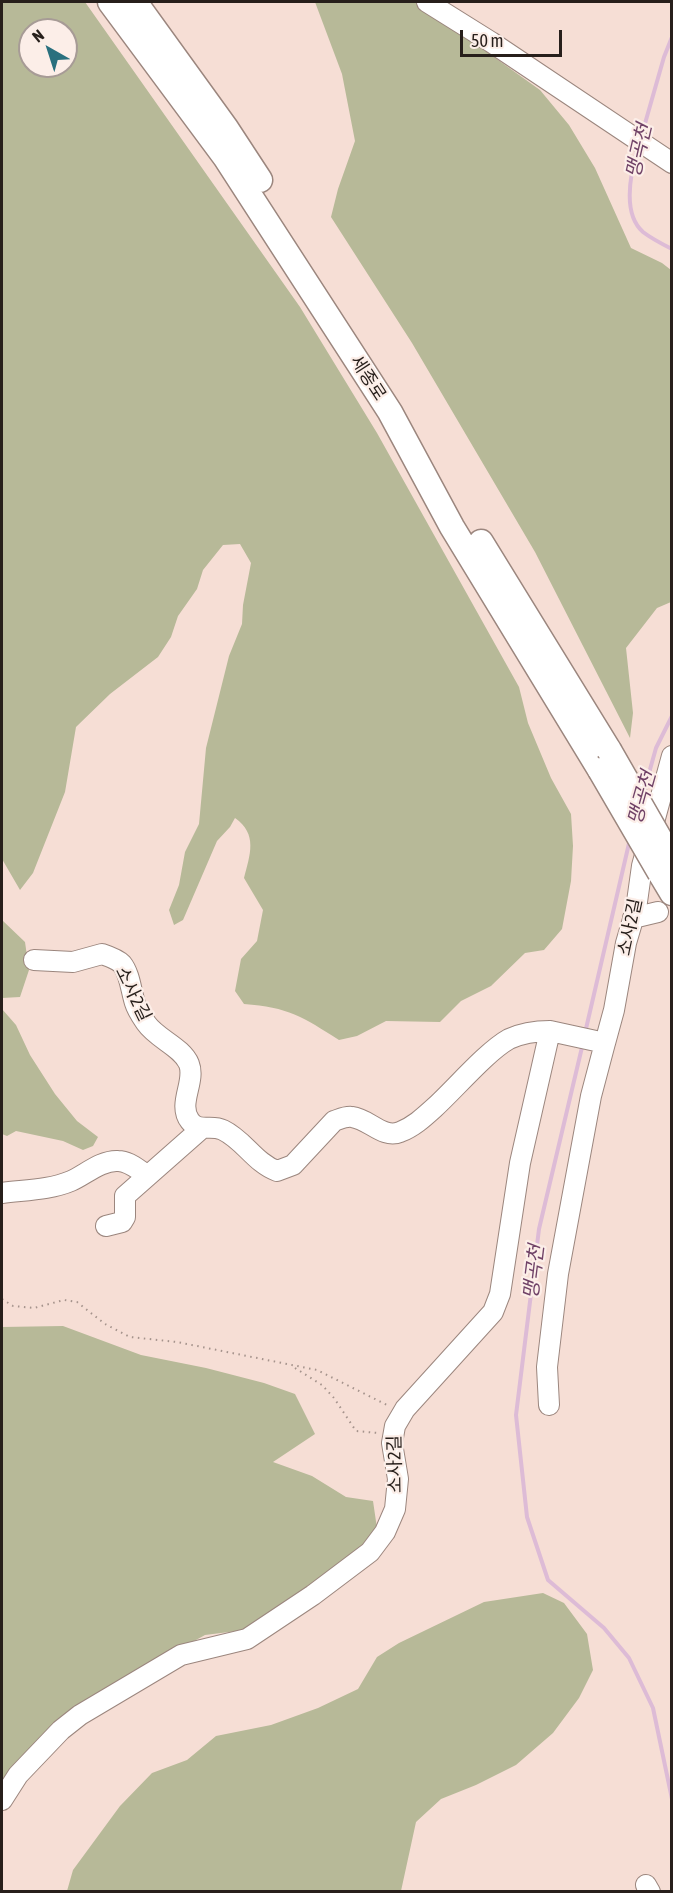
<!DOCTYPE html>
<meta charset="utf-8">
<style>
body{margin:0}
#map{position:relative;width:673px;height:1893px;overflow:hidden;background:#f6ded5;font-family:"Asap Condensed",sans-serif}
canvas{display:block}
.frame{position:absolute;inset:0;border:3px solid #271f1b;pointer-events:none}
.north{position:absolute;left:18px;top:18px;width:60px;height:60px;box-sizing:border-box;background:#fceee8;border:2px solid #a79b96;border-radius:50%;rotate:321deg;font-size:16px;font-weight:700;line-height:24px;text-align:center;color:#271f1b}
.north::after{content:'';display:block;margin:auto;width:21px;height:27px;background:#2a707e;clip-path:polygon(50% 0,100% 100%,50% 72%,0 100%)}
.scale{position:absolute;left:460px;top:30px;width:102px;height:27px;box-sizing:border-box;border:3px solid #271f1b;border-top:0;padding-left:8px;font-size:18px;line-height:21px;white-space:nowrap;color:#271f1b;-webkit-text-stroke:4px #fceee8;paint-order:stroke}
</style>
<div id="map">
<canvas width="673" height="1893"></canvas>
<div class="frame"></div>
<div class="north">N</div>
<div class="scale">50 m</div>
</div>
<script>
const ctx = document.querySelector('canvas').getContext('2d');
ctx.lineJoin = 'round';
function fill(path, color) {
  ctx.fillStyle = color;
  ctx.fill(path, 'evenodd');
}
function stroke(path, color, width, dash) {
  ctx.strokeStyle = color;
  ctx.lineWidth = width;
  ctx.lineCap = dash ? 'butt' : 'round';
  ctx.setLineDash(dash || []);
  ctx.stroke(path);
}
function write(font, color, halo, rows, align = 'center') {
  ctx.font = font + ' "Asap Condensed","Noto Sans KR",sans-serif';
  ctx.lineWidth = 4.5;
  ctx.setLineDash([]);
  ctx.textBaseline = 'middle';
  ctx.strokeStyle = halo;
  ctx.fillStyle = color;
  for (const [text, x, y, turn = 0] of rows) {
    ctx.save();
    ctx.translate(x, y);
    ctx.rotate((+turn || 0) * Math.PI / 180);
    ctx.textAlign = isNaN(turn) ? turn : align;
    if (halo) ctx.strokeText(text, 0, 0);
    ctx.fillText(text, 0, 0);
    ctx.restore();
  }
}
fill(new Path2D(`
 M2 2H85L300 307 377 433 519 687 528 723 551 778 571 814 573 846 571 881 562 929 544 950 525 953 491 986 461 1001 440 1022 386 1021 357 1036 339 1040C303 1017 288 1007 244 1004L235 991 241 959 257 941 263 910 244 878C250 855 258 834 235 818L230 827 217 841 183 920 174 925 169 910 179 885 185 852 199 824 206 748 229 656 242 624 243 605 251 563 240 544 223 545 203 570 197 589 178 616 171 637 158 657 110 694 76 727 65 792 33 873 20 890 2 859ZM30 30H66V66H30Z
 M315 2H417L540 90 569 125 595 168 631 248 662 263 671 270V602L657 608 626 648 633 713 630 738 535 552 412 343 331 217 338 189 355 141 342 74Z
 M2 920 25 942 29 970 20 997 2 998Z
 M2 1009 16 1025 30 1055 55 1094 77 1121 98 1137 93 1146 83 1150 63 1141 16 1131 7 1136 2 1134Z
 M63 1326 141 1355 206 1368 264 1383 295 1394 315 1434 273 1462 312 1476 346 1497 373 1501 378 1535 320 1579 245 1630 205 1635 131 1676 2 1787V1327Z
 M543 1593 564 1603 587 1634 593 1670 579 1698 553 1733 516 1765 476 1785 441 1799 416 1822 401 1891H67L73 1870 120 1806 152 1773 187 1760 216 1736 271 1725 318 1708 358 1689 377 1657 399 1643 484 1602Z`), '#b7b998');
stroke(new Path2D(`
 M642 134 664 57 672 37
 M638 147C631 171 621 213 643 232 652 239 662 244 672 249
 M644 791 656 748 672 716
 M585 1033 630 839
 M583 1043 539 1229 516 1415 527 1517 548 1580 604 1628 629 1658 653 1708 672 1799`), '#ddbbd6', 4);
const minor = new Path2D(`
 M427 2 491 42 672 163
 M633 918 658 912
 M34 960 73 962 102 954C108 956 117 959 122 964 130 974 131 991 135 1003 137 1010 142 1017 146 1023 157 1039 182 1047 189 1064 196 1082 177 1104 190 1121 199 1133 211 1124 223 1130 244 1140 255 1163 277 1171L293 1165 334 1121C340 1119 346 1116 352 1117 369 1119 383 1139 400 1132 413 1127 423 1118 434 1108 455 1089 486 1052 509 1039 522 1033 537 1031 550 1031
 M2 1193C24 1190 50 1190 71 1181 85 1175 101 1160 118 1161 129 1161 137 1169 147 1175
 M106 1226 122 1222 125 1217V1196L201 1129
 M549 1405 547 1367 558 1274 591 1096 605 1043
 M2 1800 18 1775 61 1730 80 1715 181 1655 247 1639 313 1595 370 1552 385 1532 395 1509 398 1479 392 1443 395 1426 405 1409 493 1312 500 1294 520 1163 550 1031 605 1043 614 1010 626 943 636 909 642 866 672 756
 M646 1885 650 1892`);
const major = new Path2D(`
 M110 2 225 157 390 412 452 527 600 770
 M135 2 226 128 260 180
 M481 542 609 750
 M660 873 672 893`);
stroke(minor, '#9b867e', 22);
stroke(major, '#9b867e', 27);
stroke(new Path2D(`
 M2 1299 13 1306 34 1308 64 1300 77 1302 105 1324 130 1337 177 1342 317 1370 389 1406
 M295 1368 322 1385 334 1398 356 1431 378 1433`), '#a5938c', 2, [1.5, 4.5]);
stroke(minor, '#fff', 20);
stroke(major, '#fff', 24);
const majorBridge = new Path2D(`
 M609 750 672 860
 M600 770 660 873`);
stroke(majorBridge, '#9b867e', 27, []);
stroke(majorBridge, '#fff', 24);
write('18px', '#271f1b', '#fceee8', [
 ["세종로",368,378,57],
 ["소사2길",630,927,-78],
 ["소사2길",133,994,64],
 ["소사2길",395,1464,-91]
]);
write('italic 20px', '#704267', '#fceee8', [
 ["맹곡천",639,151,-77],
 ["맹곡천",642,798,-74],
 ["맹곡천",534,1272,-83]
]);
</script>
